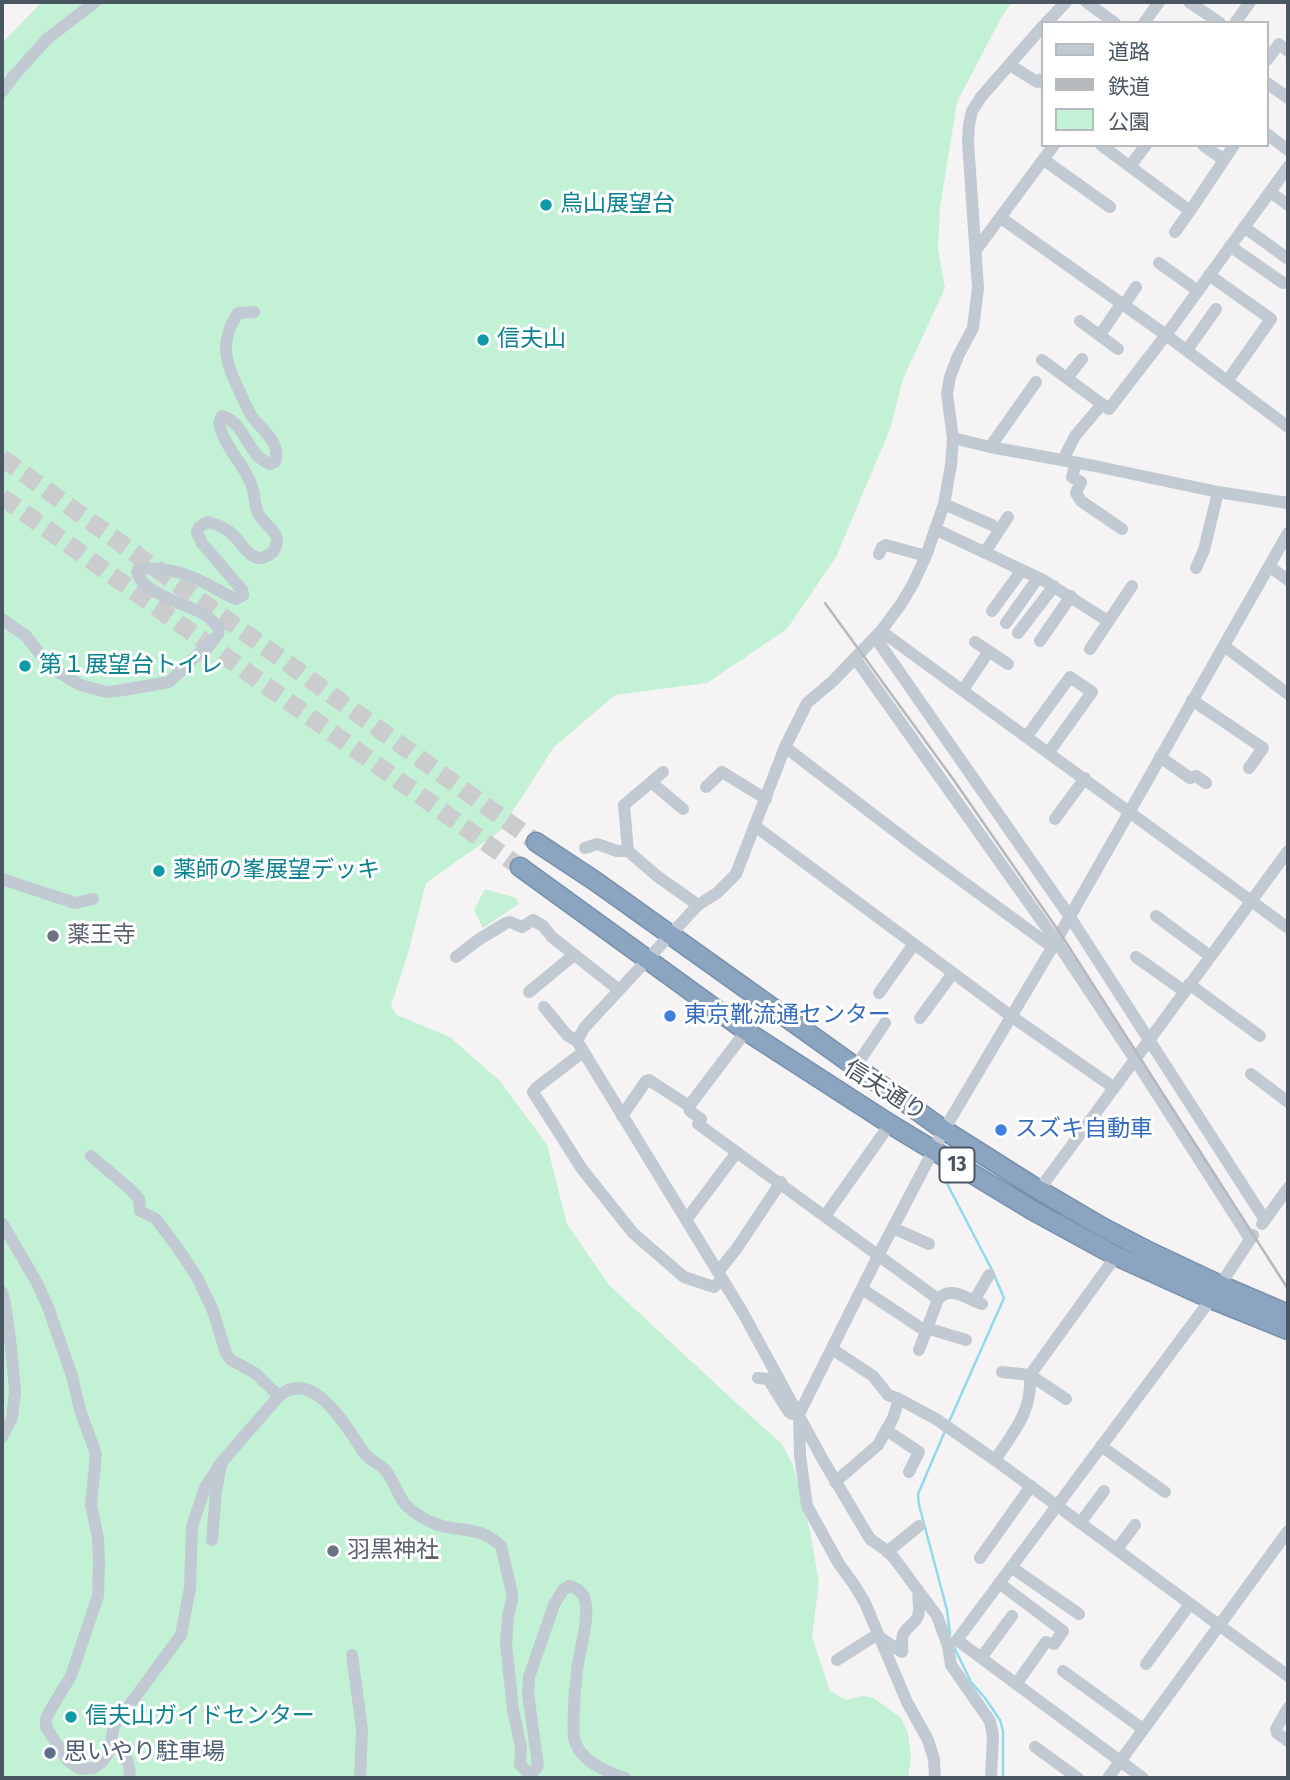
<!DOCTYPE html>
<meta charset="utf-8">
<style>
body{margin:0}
#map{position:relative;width:1290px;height:1780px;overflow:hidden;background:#f5f3f3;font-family:"Fira Sans Condensed","Noto Sans JP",sans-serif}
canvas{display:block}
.frame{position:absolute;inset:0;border:4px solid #4a5661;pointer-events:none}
.legend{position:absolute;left:1041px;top:21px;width:228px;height:126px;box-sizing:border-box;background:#fff;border:2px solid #b7bbc0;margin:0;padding:9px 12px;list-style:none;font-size:21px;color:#4a5661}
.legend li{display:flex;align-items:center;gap:14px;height:35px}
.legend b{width:35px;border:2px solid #b7bbc0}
</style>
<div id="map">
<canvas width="1290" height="1780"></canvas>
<div class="frame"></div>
<ul class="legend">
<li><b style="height:9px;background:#c1cad2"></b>道路</li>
<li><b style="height:9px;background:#b5b8bd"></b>鉄道</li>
<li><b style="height:19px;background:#c3f1d5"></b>公園</li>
</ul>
</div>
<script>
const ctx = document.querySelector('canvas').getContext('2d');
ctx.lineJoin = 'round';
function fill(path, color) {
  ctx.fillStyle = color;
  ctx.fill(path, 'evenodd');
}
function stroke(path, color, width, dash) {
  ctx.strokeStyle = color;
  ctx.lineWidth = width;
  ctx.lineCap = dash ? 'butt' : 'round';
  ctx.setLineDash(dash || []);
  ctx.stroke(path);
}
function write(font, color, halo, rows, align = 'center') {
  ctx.font = font + ' "Fira Sans Condensed","Noto Sans JP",sans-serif';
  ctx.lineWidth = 6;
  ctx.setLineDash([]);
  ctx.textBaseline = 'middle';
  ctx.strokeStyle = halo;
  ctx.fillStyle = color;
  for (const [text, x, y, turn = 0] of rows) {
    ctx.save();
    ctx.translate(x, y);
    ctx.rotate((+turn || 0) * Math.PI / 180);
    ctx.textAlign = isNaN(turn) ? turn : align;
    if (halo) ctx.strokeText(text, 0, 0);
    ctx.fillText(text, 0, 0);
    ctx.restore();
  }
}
fill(new Path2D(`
 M42 2H1012L1001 18 957 102 940 207 938 249 945 288 903 379 890 429 836 557 787 629 707 683 615 695 554 747 500 831 426 883 408 953 391 1006 397 1015 450 1037 500 1081 547 1145 567 1224 609 1285 733 1400 782 1444 793 1465 810 1531 819 1583 812 1637 830 1691 846 1700 863 1696 874 1698 901 1718 908 1733 911 1758 908 1778H2V43Z
 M485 889 516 898 519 904 483 928 474 910Z`), '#c3f1d5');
stroke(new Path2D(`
 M941 1172 992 1270 1004 1298 949 1422
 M945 1431 918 1494 919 1505 947 1610 950 1635
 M953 1645 971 1682 985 1698 1000 1720 1003 1731V1778`), '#90daee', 2.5);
stroke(new Path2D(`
 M2 458 536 842
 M2 497 520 867`), '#caccce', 18, [18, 9]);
const highway = new Path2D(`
 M536 842 595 881 944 1130 1039 1190 1102 1227 1150 1252 1220 1285 1288 1314
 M520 867 746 1031 890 1124 1032 1210 1116 1256 1211 1299 1288 1330`);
stroke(highway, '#7690ad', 21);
stroke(new Path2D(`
 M1086 2 1115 23
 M1189 2 1220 23
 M1046 23 1066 2
 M1144 23 1159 2
 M1235 23 1250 2
 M1267 60 1279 44 1288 51
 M1010 65 1037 82 1040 80 1043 83
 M1267 83 1288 98
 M2 92 13 77 47 39 95 2
 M1267 134 1288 150
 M1101 145 1190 211 1234 145
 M1203 145 1224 160
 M1044 160 1110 207
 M1130 166 1146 145
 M1270 192 1288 205
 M1001 218 1166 335 1288 427
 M1244 227 1288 259
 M1175 232 1190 211
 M1230 246 1283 283
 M976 250 1054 145
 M1159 263 1198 291
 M1209 275 1271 319 1228 380
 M1124 305 1136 287
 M1080 321 1118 349
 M1100 335 1121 304
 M1187 350 1216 309
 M1042 360 1102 404
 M1067 378 1082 359
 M953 438 990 447 1095 466 1218 492 1288 503
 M990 447 1036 382
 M1063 460 1075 436 1102 404 1109 409 1166 335 1288 167
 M1075 463 1074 470 1072 477 1081 482 1076 493 1081 501 1122 529
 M944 504 992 525
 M935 529 1043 580 1108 621
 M985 552 1008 517
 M879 554 882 547 886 545 926 556
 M1270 567 1288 580
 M1196 568 1204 550 1218 492
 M992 611 1022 570
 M2 619 26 636 47 663 60 673 80 685 106 692 117 691 169 682 215 638 218 634 219 628C215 624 211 620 207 616 189 604 143 595 137 572L138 570C161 565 185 573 205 583 216 588 225 595 236 599L243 595 242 590 202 543 197 533 199 527 208 522C216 524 226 528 232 534 241 541 248 559 261 558 265 557 272 554 274 550 285 533 263 525 258 513 254 505 255 495 252 486 244 464 224 447 219 423L222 416C246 423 247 456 270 464L275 462C282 442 261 430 251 415 246 407 243 399 239 390 225 362 219 342 238 313L254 312
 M1006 623 1038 578
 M881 631 1288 928
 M1018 633 1054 586
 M875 637 1070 917 1265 1220
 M1040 641 1071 596
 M975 642 1008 664
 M1224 646 1288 694
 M1090 649 1132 586
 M855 658 1056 941 1134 1058 1250 1239
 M963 690 989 651
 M1192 700 1263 748 1249 768
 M1027 736 1070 677 1092 692 1049 752
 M785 747 917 848 1052 947
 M1160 757 1190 778 1196 776 1206 783
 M663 772 624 805 628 851 657 876 698 905
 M651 782 683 809
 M706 787 722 772 766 799
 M1055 819 1085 778
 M755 826 1011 1016 1113 1087
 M585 848 597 844 617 851H628
 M2 879 75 903 93 899
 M1156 916 1210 956
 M456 957 478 940 506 923 510 922 522 927 533 920 543 926 552 937 619 990
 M1136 957 1184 991
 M1189 984 1260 1036
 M529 992 574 955
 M879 993 914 944
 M544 1007 567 1035 577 1041 743 1313 823 1460 870 1539 886 1550 894 1558 937 1616 948 1646 951 1665 990 1721 993 1736 991 1778
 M920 1018 953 973
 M577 1041 584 1028 698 905 717 893 736 874 785 747 807 703 833 681 881 631 901 604 913 584 926 556 944 504 951 465 953 438 947 394 950 377 958 356 973 328 978 288 968 142 969 125 972 111 981 97 1043 26
 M583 1052 536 1088 533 1092 582 1169 633 1233 684 1277 714 1287 722 1279
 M856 1066 885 1023
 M1251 1074 1288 1102
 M689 1106 746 1031
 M622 1116 646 1081 649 1080 689 1106 690 1111 701 1119 698 1124 938 1299
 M91 1156 131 1190 139 1199 140 1211 156 1219 177 1247 197 1277 213 1311 226 1353 231 1360 255 1373 279 1396
 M1039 1190 1288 851
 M825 1216 890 1124
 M686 1220 737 1152
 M2 1223 36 1281 48 1307 72 1376 80 1410 96 1454 91 1505 98 1538 99 1565 98 1596 71 1676 51 1709 46 1719V1727L67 1760 80 1769 93 1768 103 1761 107 1755 110 1745C128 1753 129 1760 130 1778
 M1262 1224 1288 1188
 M893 1228 929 1244
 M718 1272 737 1248 781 1182
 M862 1289 924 1330 930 1329 966 1340
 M2 1292 5 1303 11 1347 15 1392 12 1418 2 1437
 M974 1301 989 1275
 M832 1349 873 1376 888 1395 899 1399 936 1419 995 1460 1288 1676
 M919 1350 938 1299C952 1285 966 1299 982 1304
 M1002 1372 1030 1375 1116 1256
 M1030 1375 1066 1399
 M758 1378 768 1379 789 1412 792 1414
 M886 1430 919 1452 909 1472
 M1101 1446 1165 1492
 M995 1460C1014 1431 1032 1413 1030 1375
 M835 1482 878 1445 893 1418 899 1399
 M1080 1523 1104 1491
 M212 1540 216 1491 221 1465
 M1117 1549 1135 1525
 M887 1552 919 1526
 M980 1558 1031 1486
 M1011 1567 1079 1614
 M999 1583 1063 1631 1054 1644
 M879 1637 902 1652C903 1647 901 1640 903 1635 906 1627 915 1624 918 1616 921 1608 917 1599 919 1592
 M352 1655 362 1729 360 1778
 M981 1658 1012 1616
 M837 1660 878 1634
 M1146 1664 1190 1604
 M1063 1671 1143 1729
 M1016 1684 1046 1642
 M1288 1708 1276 1729 1277 1733 1288 1741
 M110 1745 114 1726 181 1635 190 1588 192 1526 205 1488 220 1464 279 1396C315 1366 348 1431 365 1454 371 1461 380 1464 386 1471 394 1481 397 1494 405 1504 414 1514 433 1525 447 1527 469 1531 483 1529 501 1546L512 1593V1600L508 1616 506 1644 513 1710 521 1747 520 1764 526 1771H534L538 1766 528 1693 529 1677 554 1605 563 1590 569 1586C577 1588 583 1592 585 1600 590 1620 579 1651 577 1671 574 1693 573 1716 574 1738 579 1761 605 1771 625 1778
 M1035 1747 1078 1778
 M935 1778 934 1759 928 1740 907 1702 865 1603 855 1586 839 1564 807 1506 800 1455 799 1414 878 1256 944 1130 1056 941 1288 533
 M1108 1778 1288 1531
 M1143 1778 957 1640 1211 1299 1253 1235`), '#c1cad2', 12);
stroke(highway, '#8ba5c1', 18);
stroke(new Path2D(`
 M825 603 953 779 1060 933 1288 1289`), '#b5b8bd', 2.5);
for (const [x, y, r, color] of [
 [546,205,7,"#0f9aa8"],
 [483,340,7,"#0f9aa8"],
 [25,666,7,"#0f9aa8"],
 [159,871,7,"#0f9aa8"],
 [53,936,7,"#6b7280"],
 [670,1016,7,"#3f7fe0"],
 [1001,1130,7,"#3f7fe0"],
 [333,1551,7,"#6b7280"],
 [71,1717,7,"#0f9aa8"],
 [50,1753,7,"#5c6f8a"]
]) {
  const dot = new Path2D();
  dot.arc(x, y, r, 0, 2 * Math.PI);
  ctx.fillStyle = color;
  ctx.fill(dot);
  stroke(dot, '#fff', 2.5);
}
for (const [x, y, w] of [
 [957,1165,35]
]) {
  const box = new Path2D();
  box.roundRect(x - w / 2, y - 17.5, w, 35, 5);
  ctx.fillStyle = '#fff';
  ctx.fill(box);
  stroke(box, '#4a5661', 2);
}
write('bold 21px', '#4a5661', null, [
 ["13",957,1165]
]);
write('23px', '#0d838f', '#fff', [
 ["烏山展望台",560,205],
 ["信夫山",497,340],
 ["第１展望台トイレ",39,666],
 ["薬師の峯展望デッキ",173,871],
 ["信夫山ガイドセンター",85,1717]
], 'left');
write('23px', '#5b616d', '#fff', [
 ["薬王寺",67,936],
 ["羽黒神社",347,1551]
], 'left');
write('23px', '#366cbe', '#fff', [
 ["東京靴流通センター",684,1016],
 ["スズキ自動車",1015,1130]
], 'left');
write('23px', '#4a5661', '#fff', [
 ["信夫通り",885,1091,32]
]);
write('23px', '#4e5e75', '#fff', [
 ["思いやり駐車場",64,1753]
], 'left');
</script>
